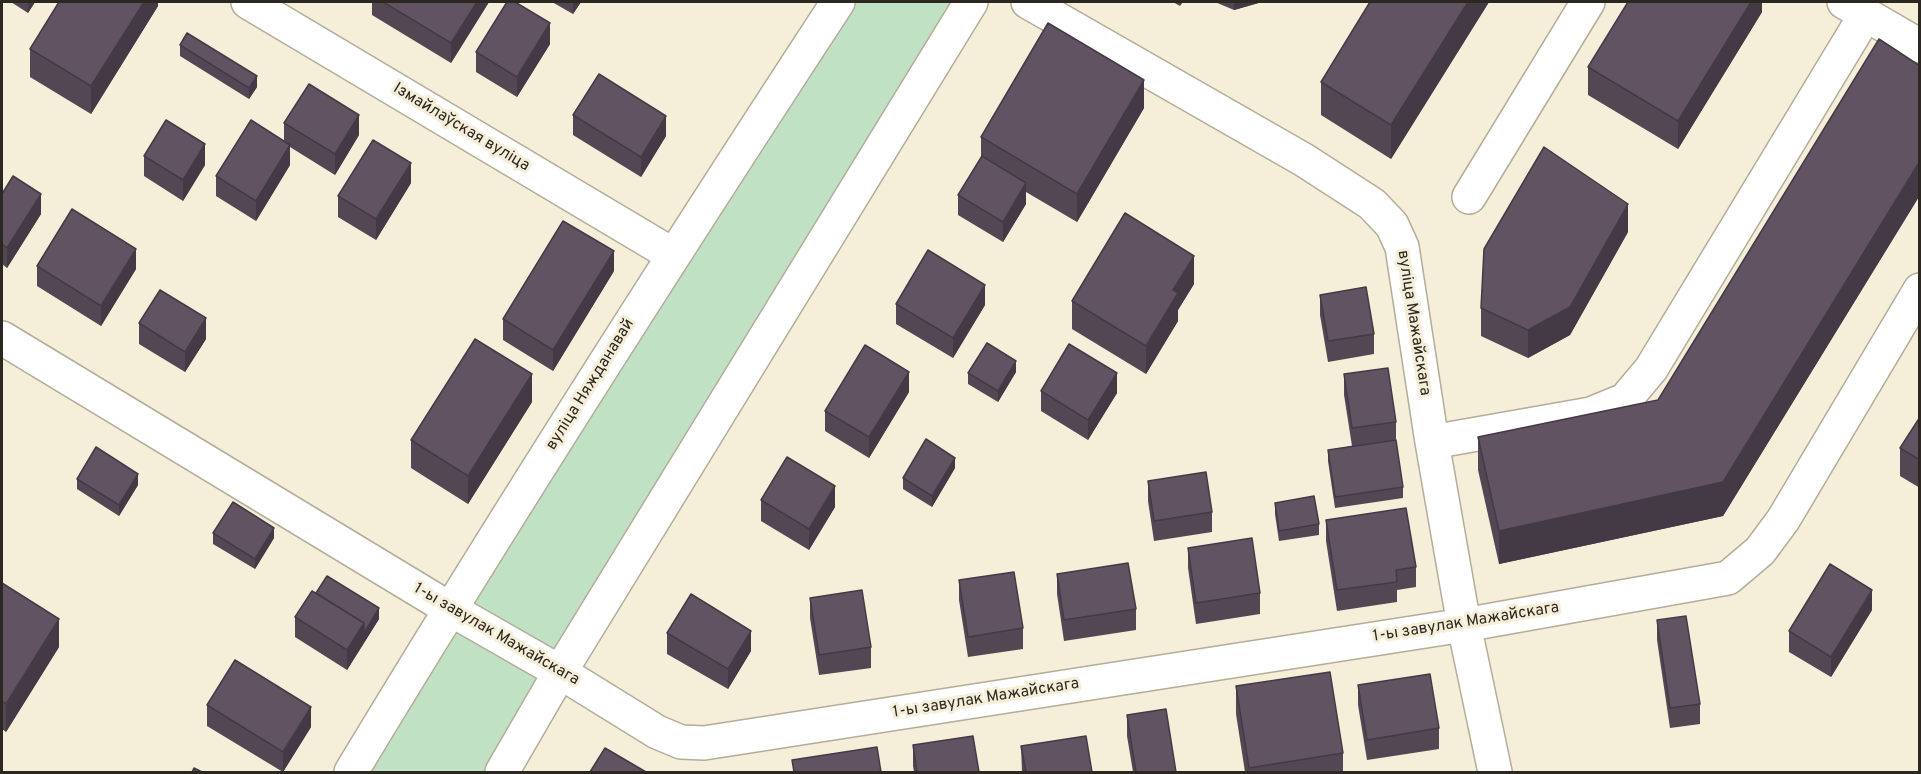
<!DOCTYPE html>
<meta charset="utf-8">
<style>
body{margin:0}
#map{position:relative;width:1921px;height:774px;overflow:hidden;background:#f5eed9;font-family:Overpass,sans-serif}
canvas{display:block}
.frame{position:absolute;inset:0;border:3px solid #2a2820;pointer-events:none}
</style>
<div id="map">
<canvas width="1921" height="774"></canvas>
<div class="frame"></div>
</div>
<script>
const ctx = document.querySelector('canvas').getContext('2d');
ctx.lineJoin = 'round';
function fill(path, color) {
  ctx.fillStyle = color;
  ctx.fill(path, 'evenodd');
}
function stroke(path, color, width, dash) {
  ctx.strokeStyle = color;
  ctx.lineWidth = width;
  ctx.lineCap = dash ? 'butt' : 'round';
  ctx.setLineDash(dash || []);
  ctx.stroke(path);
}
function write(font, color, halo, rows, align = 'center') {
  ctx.font = font + ' Overpass,sans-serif';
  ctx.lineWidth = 6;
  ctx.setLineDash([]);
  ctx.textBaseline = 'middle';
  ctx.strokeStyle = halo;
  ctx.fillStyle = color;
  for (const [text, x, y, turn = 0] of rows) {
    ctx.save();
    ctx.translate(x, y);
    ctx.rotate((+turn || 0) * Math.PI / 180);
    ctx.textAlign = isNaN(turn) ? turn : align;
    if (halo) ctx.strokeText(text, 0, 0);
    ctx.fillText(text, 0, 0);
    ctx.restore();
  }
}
fill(new Path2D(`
 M838 2H971L502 772H351Z`), '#c0e1c3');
const minor = new Path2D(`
 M248 2 673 255
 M1028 2 1304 160 1372 204 1392 225 1402 247 1432 442 1464 625 1495 772
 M1844 2 1920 46
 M1469 197 1588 2
 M2 338 450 609 560 672 657 732 681 742 704 743 1464 625 1728 578 1760 551 1783 520 1920 290
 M1432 442 1591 414 1625 400 1651 369 1866 14
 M351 772C508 512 672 256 838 2
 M502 772 560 672 971 2`);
stroke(minor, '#b3ad99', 36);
stroke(minor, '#fff', 33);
fill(new Path2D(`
 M11 2H35L28 13Z
 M158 2V6L91 114 30 77V49Z
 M372 2H489L451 63 372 15Z
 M552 2H581L573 14Z
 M1173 2H1183L1180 6Z
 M1215 2H1262L1234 10Z
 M1489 2 1391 159 1321 115V82Z
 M1762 2V12L1678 149 1588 95V67Z
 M550 44 517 97 476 72V52Z
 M180 45 257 87 249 99 180 56Z
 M1920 66V195L1723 516 1499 564 1478 470V437L1658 400Z
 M1144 108 1077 222 1026 192V204L1003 242 958 215V195L981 157V137Z
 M573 115 666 136 641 177 573 135Z
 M284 123 359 135 335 175 290 147V165L256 221 216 196V176L284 141Z
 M144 156 205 165 183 201 144 176Z
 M411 183 376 240 338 217V196Z
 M2 194 41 214 7 268 2 264Z
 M1628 232 1570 335 1528 358 1481 336V308Z
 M37 266 136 269 101 326 37 286Z
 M614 271 553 371 503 340V319Z
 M1194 284 1178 310V321L1146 374 1072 329V301Z
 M1320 295 1374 334V354L1328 362 1320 315Z
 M896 304 985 305 953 358 896 324Z
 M139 323 206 339 185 372 139 344Z
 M1016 372 998 402 968 384V373Z
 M1344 374 1396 422V442L1403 487V498L1335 508 1328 461V450L1352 446 1344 395Z
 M1041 391 1117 393 1088 440 1041 411Z
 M909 392 869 458 825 431V411Z
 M532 402 468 504 411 468V440Z
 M1920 417V488L1900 476V448Z
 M955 468 932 507 903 489V478Z
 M77 479 138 485 119 516 77 489Z
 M1148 481 1212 512V532L1154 541 1148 501Z
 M761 500 835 507 809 550 761 521Z
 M1275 503 1319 524V535L1279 541 1275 514Z
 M1326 520 1416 567V587L1397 590V602L1337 611 1326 541Z
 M213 533 274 538 255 569 213 544Z
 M1188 548 1260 593V614L1196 624 1188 568Z
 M1057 574 1136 609V630L1064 641 1057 594Z
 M959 580 1023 628V649L968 657 959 600Z
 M2 583 59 647 6 732 2 729Z
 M316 593 379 619 347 670 295 637V617Z
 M810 598 871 647V668L819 675 810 618Z
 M1872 610 1831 677 1789 652V631Z
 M1657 620 1700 704V724L1670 728 1657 640Z
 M667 633 751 651 728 689 667 654Z
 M1358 685 1439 728V749L1367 760 1358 705Z
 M1236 686 1343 753V772H1245L1236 714Z
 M207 705 311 727 283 772 207 726Z
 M1127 715 1176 772H1133L1127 736Z
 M913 745 979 772H914L913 766Z
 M1021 746 1092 772H1022Z`), '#534754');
fill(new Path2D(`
 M28 2H35L28 13Z
 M144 2H158V6L91 114V86Z
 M477 2H489L451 63V43Z
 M573 2H581L573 14Z
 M1234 2H1262L1234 10Z
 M1468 2H1489L1391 159V125Z
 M1751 2H1762V12L1678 149V121Z
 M550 23V44L517 97V77Z
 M257 76V87L249 99V88Z
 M1144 80V108L1077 222V194Z
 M359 115V135L335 175V154Z
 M666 116V136L641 177V157Z
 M205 144V165L183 201V180Z
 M290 145V165L256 221V201Z
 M1920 161V195L1723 516 1499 564V531L1723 482Z
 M411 163V183L376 240V219Z
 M1026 183V204L1003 242V222Z
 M41 194V214L7 268V248Z
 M1628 204V232L1570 335 1528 358V330Z
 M136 249V269L101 326V306Z
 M614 251V271L553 371V350Z
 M1194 256V284L1178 310V321L1146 374V346L1173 290Z
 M985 285V305L953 358V338Z
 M206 318V339L185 372V352Z
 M1016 361V372L998 402V391Z
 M909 372V392L869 458V437Z
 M1117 373V393L1088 440V420Z
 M532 374V402L468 504V476Z
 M955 458V468L932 507V496Z
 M138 474V485L119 516V505Z
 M835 486V507L809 550V529Z
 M274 528V538L255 569V559Z
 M1872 590V610L1831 677V657Z
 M379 608V619L347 670V650L364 623Z
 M59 619V647L6 732V704Z
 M751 631V651L728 689V669Z
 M311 707V727L283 772V752Z`), '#443a45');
const building = new Path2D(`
 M59 2H144L91 86 30 49Z
 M383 2H477L451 43Z
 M507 2H515L550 23 517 77 476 52Z
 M1370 2H1468L1391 125 1321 82Z
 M1628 2H1751L1678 121 1588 67Z
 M1048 23 1144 80 1077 194 981 137Z
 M187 33 257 76 249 88 180 45Z
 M1879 39 1920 66V161L1723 482 1499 531 1478 437 1658 400Z
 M599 74 666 116 641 157 573 115Z
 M309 84 359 115 335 154 284 123Z
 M166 120 205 144 183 180 144 156Z
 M251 120 290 145 256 201 216 176Z
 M373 140 411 163 376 219 338 196Z
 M1544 147 1628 204 1570 307 1528 330 1481 308 1484 249Z
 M982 156 1026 183 1003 222 958 195Z
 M13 176 41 194 7 248 2 244V194Z
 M72 209 136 249 101 306 37 266Z
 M1125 213 1194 256 1173 290 1178 293 1146 346 1072 301Z
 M563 221 614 251 553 350 503 319Z
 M928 250 985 285 953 338 896 304Z
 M1366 287 1374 334 1328 341 1320 295Z
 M160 290 206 318 185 352 139 323Z
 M475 339 532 374 468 476 411 440Z
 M987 343 1016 361 998 391 968 373Z
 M1069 344 1117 373 1088 420 1041 391Z
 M865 345 909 372 869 437 825 411Z
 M1388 368 1396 422 1352 428 1344 374Z
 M1920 417V460L1900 448Z
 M926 439 955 458 932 496 903 478Z
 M1396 440 1403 487 1335 497 1328 450Z
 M96 447 138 474 119 505 77 479Z
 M787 457 835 486 809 529 761 500Z
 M1206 472 1212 512 1154 521 1148 481Z
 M1314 496 1319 524 1279 531 1275 503Z
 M233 502 274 528 255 559 213 533Z
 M1406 508 1416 567 1396 570 1397 582 1337 590 1326 520Z
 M1252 538 1260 593 1196 603 1188 548Z
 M1128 563 1136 609 1064 620 1057 574Z
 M1830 564 1872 590 1831 657 1789 631Z
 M1014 572 1023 628 968 637 959 580Z
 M327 576 379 608 364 633V623L316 593Z
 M2 583 59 619 6 704 2 701Z
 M862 590 871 647 819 655 810 598Z
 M312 591 364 623 347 650 295 617Z
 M691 594 751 631 728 669 667 633Z
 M1686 616 1700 704 1670 708 1657 620Z
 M235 660 311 707 283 752 207 705Z
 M1330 672 1343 753 1249 768 1236 686Z
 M1430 674 1439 728 1367 740 1358 685Z
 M1166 709 1176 772H1136L1127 715Z
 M973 736 979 772H917L913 745Z
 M1086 736 1092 772H1026L1021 746Z
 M877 747 881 772H794L792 760Z
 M605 748 646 772H590Z
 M194 768 202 772H192Z`);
fill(building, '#615362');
stroke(building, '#443a45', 1.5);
write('16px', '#2a2820', '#f5eed9', [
 ["Ізмайлаўская вуліца",461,128,31],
 ["вуліца Мажайскага",1413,323,81],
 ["вуліца Няжданавай",591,385,-58],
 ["1-ы завулак Мажайскага",1466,623,-9],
 ["1-ы завулак Мажайскага",496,635,30],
 ["1-ы завулак Мажайскага",986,699,-9]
]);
</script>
